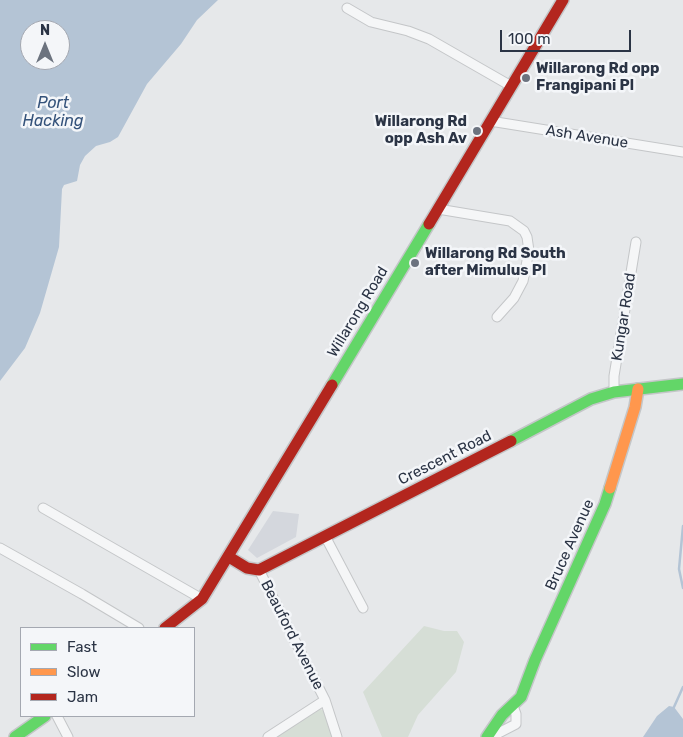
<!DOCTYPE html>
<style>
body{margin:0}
#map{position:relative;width:683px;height:737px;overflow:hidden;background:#e6e8ea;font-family:Rubik,sans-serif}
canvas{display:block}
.legend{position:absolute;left:20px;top:627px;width:175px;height:90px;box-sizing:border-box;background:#f4f6f9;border:1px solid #a4a8b1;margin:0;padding:6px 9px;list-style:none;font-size:15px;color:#2b3445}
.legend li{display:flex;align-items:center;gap:10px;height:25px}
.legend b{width:25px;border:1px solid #a4a8b1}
.north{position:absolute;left:20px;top:20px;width:50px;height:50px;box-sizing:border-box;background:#f4f6f9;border:1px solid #a4a8b1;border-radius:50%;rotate:0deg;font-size:14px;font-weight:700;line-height:20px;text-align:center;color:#2b3445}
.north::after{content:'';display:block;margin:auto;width:18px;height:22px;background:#6c737f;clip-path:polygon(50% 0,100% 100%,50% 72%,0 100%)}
.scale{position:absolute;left:500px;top:30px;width:131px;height:22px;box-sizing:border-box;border:2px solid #2b3445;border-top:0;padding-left:6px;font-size:15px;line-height:18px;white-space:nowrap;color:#2b3445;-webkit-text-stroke:4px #f4f6f9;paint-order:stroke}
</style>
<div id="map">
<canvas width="683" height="737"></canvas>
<ul class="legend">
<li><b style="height:6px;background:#63d668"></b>Fast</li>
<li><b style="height:6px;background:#ff974d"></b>Slow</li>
<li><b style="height:6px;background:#b3261e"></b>Jam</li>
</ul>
<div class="north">N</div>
<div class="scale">100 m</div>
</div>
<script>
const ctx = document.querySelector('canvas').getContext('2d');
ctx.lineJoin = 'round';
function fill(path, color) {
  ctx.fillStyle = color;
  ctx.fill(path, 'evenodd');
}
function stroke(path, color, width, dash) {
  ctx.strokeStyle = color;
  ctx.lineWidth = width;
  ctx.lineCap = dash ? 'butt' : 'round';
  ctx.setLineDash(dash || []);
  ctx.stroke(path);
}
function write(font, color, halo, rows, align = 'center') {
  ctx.font = font + ' Rubik,sans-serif';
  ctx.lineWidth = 5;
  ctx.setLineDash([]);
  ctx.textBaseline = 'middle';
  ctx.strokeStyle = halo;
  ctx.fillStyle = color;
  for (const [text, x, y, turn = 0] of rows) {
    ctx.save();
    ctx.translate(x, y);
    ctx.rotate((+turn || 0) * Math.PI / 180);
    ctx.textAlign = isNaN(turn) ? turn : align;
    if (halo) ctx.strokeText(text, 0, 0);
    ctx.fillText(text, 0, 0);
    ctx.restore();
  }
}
fill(new Path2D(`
 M273 511 299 514 296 537 257 558 248 550Z`), '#d4d7dd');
fill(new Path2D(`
 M424 626 444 631H457L464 642 456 672 418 715 408 737H382L363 692Z
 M317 707 326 712 333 737H271Z`), '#d6ded6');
fill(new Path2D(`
 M0 0H218L197 20 181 44 147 84 118 137 110 142 96 146 85 156 80 165 77 181 64 185 62 189 59 247 40 313 25 348 0 381ZM30 30H60V60H30Z
 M669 706 674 707 683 719V737H643L657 716Z`), '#b4c4d5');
stroke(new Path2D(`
 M683 526 679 569 683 588
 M674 707 683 687`), '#b4c4d5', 2.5);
const street = new Path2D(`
 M347 8 371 22 408 31 429 39 511 86
 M490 121 683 152
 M438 209 510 221 524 231 527 237 529 251 523 281 514 298 497 317
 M614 392V376L636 242
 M43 508 202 599
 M325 536 363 608
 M0 548 82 594 139 628
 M259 570 325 700 337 737
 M57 716 68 737
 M268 737 325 700
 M491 737 516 724V714L513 706`);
const fast = new Path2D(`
 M332 385 429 224
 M511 441 591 399 614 392 683 384
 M15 737 45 716
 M487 737 502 715 521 697 535 660 605 504 610 488`);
const slow = new Path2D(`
 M610 488 635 407 638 389`);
const jam = new Path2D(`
 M429 224 563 0
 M229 557 247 568 259 570 511 441
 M165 628 202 599 332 385`);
stroke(street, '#c4c6c8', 11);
stroke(fast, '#c4c6c8', 14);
stroke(slow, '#c4c6c8', 14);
stroke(jam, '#c4c6c8', 14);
stroke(street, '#f5f6f7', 9);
stroke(fast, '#63d668', 11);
stroke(slow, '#ff974d', 11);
stroke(jam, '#b3261e', 11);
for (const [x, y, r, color] of [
 [526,78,5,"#6c737f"],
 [477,131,5,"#6c737f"],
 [415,263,5,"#6c737f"]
]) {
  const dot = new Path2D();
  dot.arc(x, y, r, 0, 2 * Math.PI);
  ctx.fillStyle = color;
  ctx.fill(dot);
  stroke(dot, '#f4f6f9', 2);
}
write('bold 15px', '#2b3445', '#f4f6f9', [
 ["Willarong Rd opp",536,69],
 ["Frangipani Pl",536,86],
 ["Willarong Rd",467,122,"right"],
 ["opp Ash Av",467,139,"right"],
 ["Willarong Rd South",425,254],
 ["after Mimulus Pl",425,271]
], 'left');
write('15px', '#2b3445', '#f4f6f9', [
 ["Ash Avenue",587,137,9],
 ["Willarong Road",358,312,-59],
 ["Kungar Road",624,317,-81],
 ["Crescent Road",445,458,-27],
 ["Bruce Avenue",570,545,-66],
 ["Beauford Avenue",292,635,63]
]);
write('italic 16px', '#34527a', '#f4f6f9', [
 ["Port",53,103],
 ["Hacking",53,121]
]);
</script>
